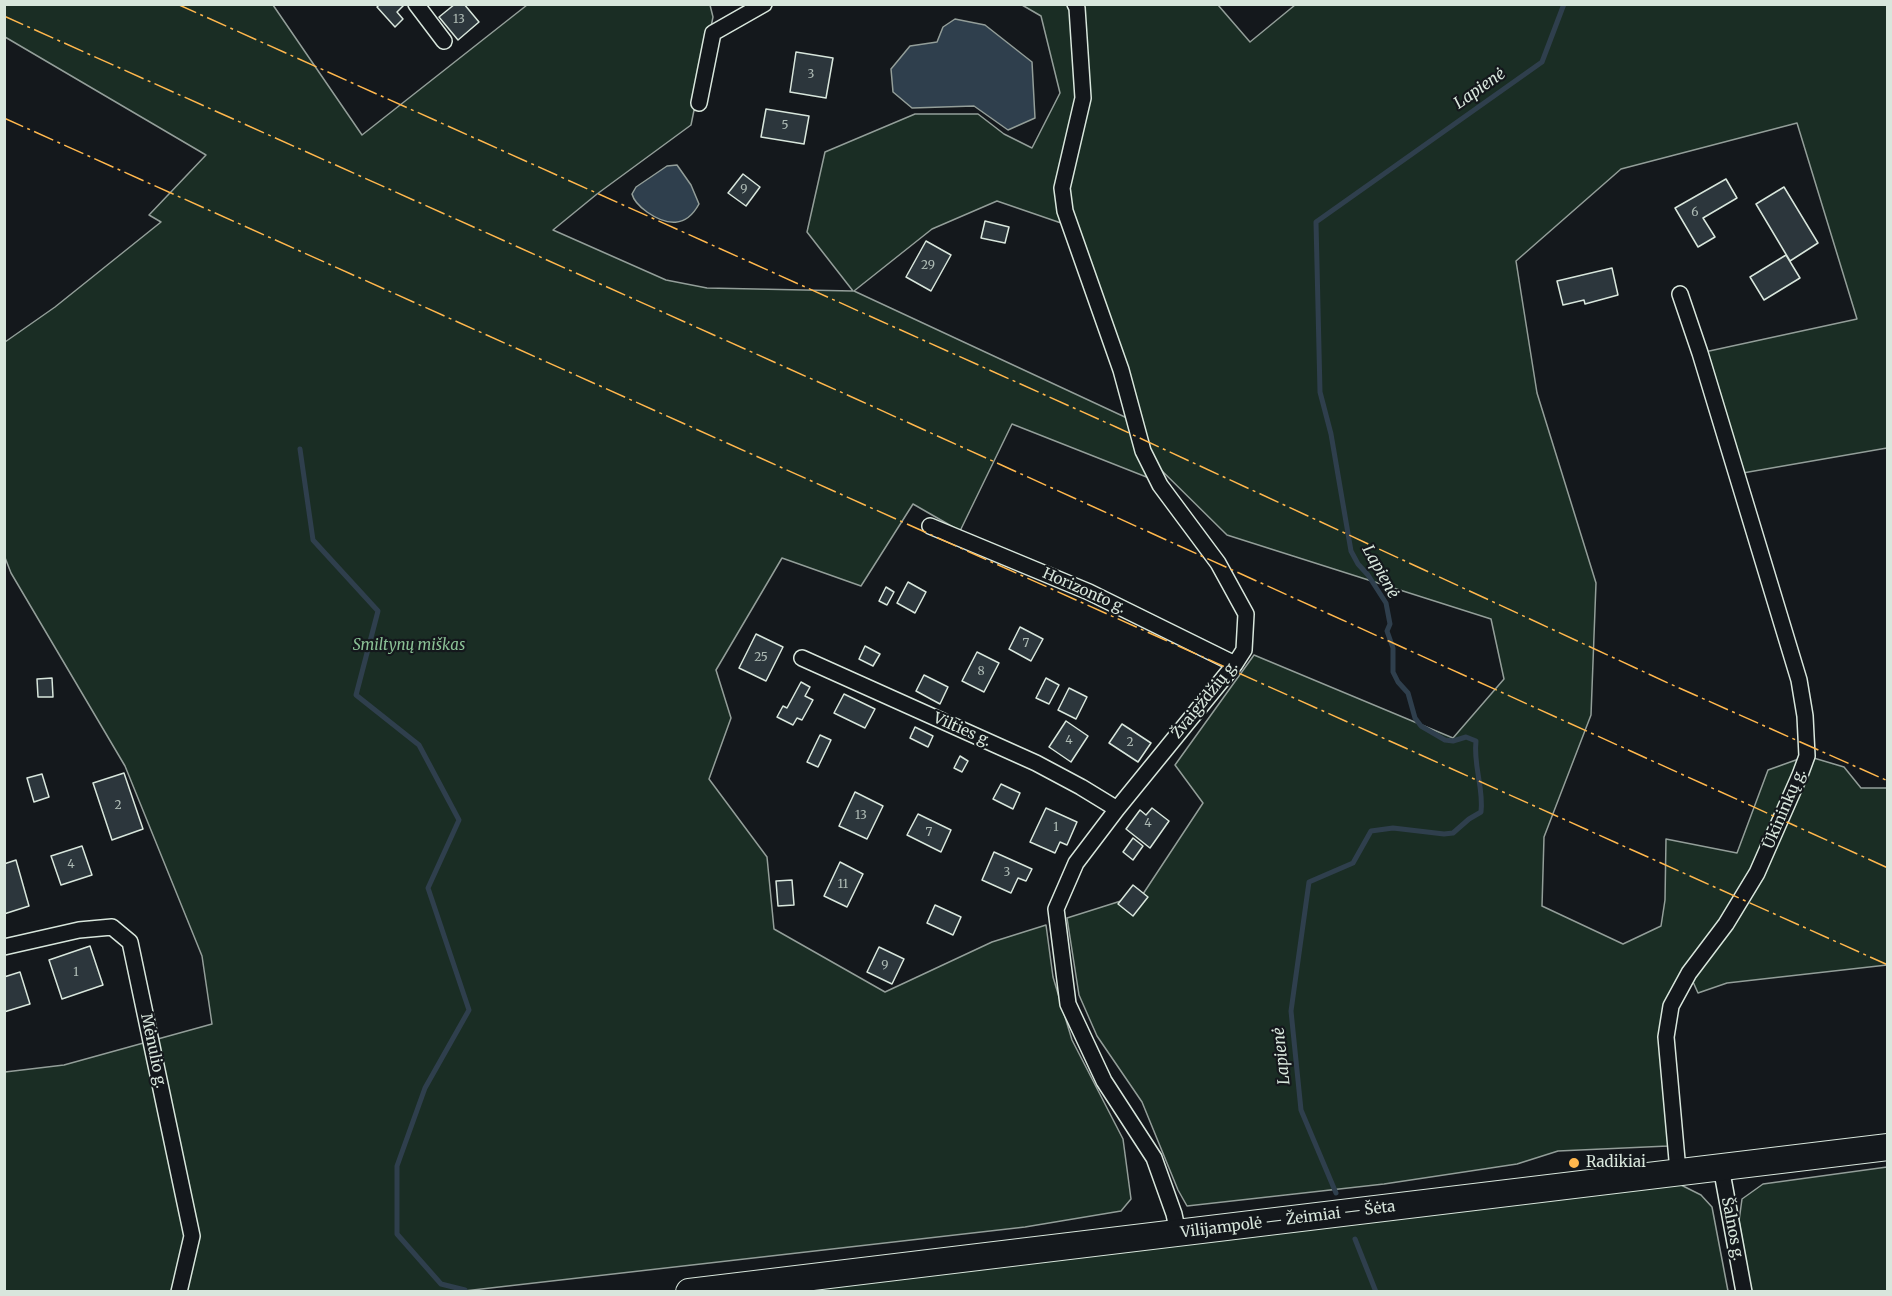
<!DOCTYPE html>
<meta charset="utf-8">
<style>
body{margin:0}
#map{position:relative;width:1892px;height:1296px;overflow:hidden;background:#14181c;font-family:Merriweather,serif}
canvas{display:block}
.frame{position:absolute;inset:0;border:6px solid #d8e6dc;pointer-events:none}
</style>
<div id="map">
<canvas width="1892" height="1296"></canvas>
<div class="frame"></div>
</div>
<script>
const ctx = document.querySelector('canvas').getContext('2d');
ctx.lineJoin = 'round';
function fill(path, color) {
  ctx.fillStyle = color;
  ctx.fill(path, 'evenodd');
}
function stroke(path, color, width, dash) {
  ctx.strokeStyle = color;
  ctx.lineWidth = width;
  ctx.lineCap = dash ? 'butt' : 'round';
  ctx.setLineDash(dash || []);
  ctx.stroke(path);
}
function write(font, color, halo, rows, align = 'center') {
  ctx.font = font + ' Merriweather,serif';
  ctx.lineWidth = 4.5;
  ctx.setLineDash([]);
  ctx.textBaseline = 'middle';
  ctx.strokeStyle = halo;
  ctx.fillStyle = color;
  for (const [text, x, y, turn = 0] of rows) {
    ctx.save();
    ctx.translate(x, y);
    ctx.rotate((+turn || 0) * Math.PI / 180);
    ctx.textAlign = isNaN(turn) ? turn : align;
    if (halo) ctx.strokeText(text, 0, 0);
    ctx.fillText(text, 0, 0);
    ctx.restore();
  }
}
const green = new Path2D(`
 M5 5H273L362 135 527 5H710L713 17 691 125 597 194 553 230 666 280 707 288 853 291 807 232 825 152 915 114H978L1004 134 1032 148 1060 93 1041 16 1022 5H1218L1250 42 1295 5H1887V448L1737 474 1700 353 1857 319 1797 123 1621 169 1516 261 1537 393 1596 583 1591 715 1544 837 1542 906 1623 944 1661 926 1665 900 1666 839 1737 853 1768 770 1807 756 1844 767 1861 788H1887V965L1727 983 1698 993 1689 973 1661 1039 1668 1146 1558 1151 1517 1164 1384 1184 1187 1206 1178 1190 1142 1102 1097 1036 1079 995 1067 918 1143 894 1203 803 1175 765 1254 655 1453 738 1504 679 1491 619 1227 535 1154 463 1073 219 1061 223 997 201 932 229 854 291 1127 418 1149 478 1012 424 960 531 913 504 861 586 782 558 716 670 731 718 709 779 767 857 774 929 885 992 992 942 1046 925 1053 977 1072 1040 1123 1139 1131 1199 1121 1211 1025 1227 464 1291H5V1072L64 1065 212 1024 202 956 125 766 11 573 4 555 5 342 55 307 161 222 149 215 206 155 5 37Z
 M1887 1167V1291H1751L1739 1221 1742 1199 1763 1184Z
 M1679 1184 1701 1195 1712 1207 1728 1291 779 1292Z`);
fill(green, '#1a2d24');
stroke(green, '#939e99', 1.5);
const water = new Path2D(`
 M955 19 985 25 1032 62 1035 118 1008 130 974 106 912 108 893 92 891 69 910 46 937 42 943 27Z
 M677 165 691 185 699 204C686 228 667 226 647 212 640 207 634 202 632 194L636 187 667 166Z`);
fill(water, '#2f3f4d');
stroke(water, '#939e99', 1.5);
stroke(new Path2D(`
 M300 449 313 540 378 611 356 695 419 745 459 820 428 888 469 1010 425 1088 397 1166V1234L441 1284 465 1290
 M1336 1193 1301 1110 1291 1011 1309 882 1353 863 1371 831 1393 828 1444 834 1453 833 1469 819 1481 812C1484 788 1473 766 1476 741L1466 737 1453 741 1445 740 1421 726 1415 718 1408 693 1398 682 1393 672V648L1387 631 1390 624 1386 603 1368 575 1358 564 1351 551 1331 434 1320 392 1316 222 1542 62 1564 4
 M1355 1239 1376 1292`), '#2f3f4d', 5);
const building = new Path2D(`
 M380 4H405L397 12 403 19 395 27 377 7Z
 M455 4H464L479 22 458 40 439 17Z
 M796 52 833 58 826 98 790 92Z
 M766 109 809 116 804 144 761 137Z
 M743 174 760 187 746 206 728 193Z
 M1726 179 1737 198 1703 218 1715 237 1698 247 1675 208Z
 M1784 187 1818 243 1790 261 1756 204Z
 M985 221 1009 227 1005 243 981 238Z
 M926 241 951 255 931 291 906 277Z
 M1786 255 1800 278 1764 300 1750 277Z
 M1612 268 1618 295 1585 304 1584 300 1563 305 1557 281Z
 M908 582 926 592 915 613 897 603Z
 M886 587 894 592 887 605 879 601Z
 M1020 627 1043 639 1031 661 1009 649Z
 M756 634 783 647 766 681 739 668Z
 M865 646 880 654 873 666 859 659Z
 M977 652 999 663 984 692 962 681Z
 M924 675 948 687 940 704 916 691Z
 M52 678 53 697H38L37 679Z
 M1046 678 1059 685 1049 704 1036 698Z
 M801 682 810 687 805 696 813 700 802 720 797 718 793 725 777 717 783 706 787 708Z
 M1069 688 1087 697 1076 719 1058 710Z
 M844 694 875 709 865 728 834 713Z
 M1066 721 1088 736 1071 762 1049 747Z
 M1122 724 1151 743 1138 762 1109 743Z
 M915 727 933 736 928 747 910 738Z
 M820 735 831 740 818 767 807 762Z
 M960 756 968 761 962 772 954 768Z
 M124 773 143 829 112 840 93 783Z
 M42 774 49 797 34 802 27 778Z
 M1001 784 1020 793 1013 809 993 799Z
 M855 792 883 806 867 839 839 826Z
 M1046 808 1077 822 1067 845 1060 842 1055 853 1030 842Z
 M1152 808 1169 821 1150 848 1126 829 1140 810 1146 815Z
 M918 814 951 830 941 852 907 835Z
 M1133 838 1143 846 1133 860 1123 852Z
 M82 846 92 875 61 885 51 856Z
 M994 852 1032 869 1026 881 1018 878 1011 893 982 880Z
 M16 860 29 906 4 914V864Z
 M840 862 863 874 847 907 824 896Z
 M792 880 794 905 778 906 776 881Z
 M1133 885 1148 897 1133 916 1118 904Z
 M935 905 961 917 953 935 927 923Z
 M90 946 103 985 62 999 49 960Z
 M879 947 904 959 892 984 867 972Z
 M20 972 30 1004 4 1012V977Z`);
fill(building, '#2c363c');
stroke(building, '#d8e6dc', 1.5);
const minor = new Path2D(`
 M416 4 444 41
 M1075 4 1077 8 1083 98 1062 188 1065 211 1121 370 1143 451 1160 485 1218 563 1246 614 1244 650 1235 664 1117 809 1076 863 1056 909 1068 1004 1104 1081 1154 1158 1174 1214 1178 1233
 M699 103 713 33 764 4
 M930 526 1089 592 1235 664
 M802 658 1036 763 1081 787 1117 809
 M4 947 79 930 112 927 130 942 192 1236 179 1292
 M1721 1167 1744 1292
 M1678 1171 1666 1037 1671 1006 1689 973 1726 924 1757 873 1800 775 1807 756 1805 716 1799 680 1700 353 1680 294`);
const primary = new Path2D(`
 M689 1292 1888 1147`);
stroke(minor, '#d8e6dc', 18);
stroke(primary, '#d8e6dc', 28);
stroke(minor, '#14181c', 15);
stroke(primary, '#14181c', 26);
stroke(new Path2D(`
 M177 4 1116 427 1668 683 1888 781
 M4 16 854 398 1888 868
 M4 118 1888 965`), '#ffb74d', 1.5, [21, 4.5, 3, 4.5]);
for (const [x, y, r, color] of [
 [1574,1163,6,"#ffb74d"]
]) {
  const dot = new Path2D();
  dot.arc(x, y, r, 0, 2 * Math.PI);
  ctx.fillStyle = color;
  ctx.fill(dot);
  stroke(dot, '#14181c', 2);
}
write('12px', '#adbab4', null, [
 ["13",459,20],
 ["3",811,75],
 ["5",785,126],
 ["9",744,190],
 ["6",1695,213],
 ["29",928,266],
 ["7",1026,644],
 ["25",761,658],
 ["8",981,672],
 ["4",1069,741],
 ["2",1130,743],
 ["2",118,806],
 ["13",861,816],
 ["4",1148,824],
 ["1",1056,828],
 ["7",929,833],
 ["4",71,865],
 ["3",1007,873],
 ["11",843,885],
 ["9",885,966],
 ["1",76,973]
]);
write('15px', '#d8e6dc', '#14181c', [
 ["Horizonto g.",1084,591,24],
 ["Žvaigždžių g.",1205,700,-51],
 ["Vilties g.",962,730,24],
 ["Ūkininkų g.",1785,809,-67],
 ["Mėnulio g.",153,1051,78],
 ["Vilijampolė — Žeimiai — Šėta",1288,1220,-7],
 ["Šalnos g.",1732,1229,79]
]);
write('italic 15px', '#8ac095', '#14181c', [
 ["Smiltynų miškas",409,646]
]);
write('15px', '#d8e6dc', '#14181c', [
 ["Radikiai",1586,1163]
], 'left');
write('italic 16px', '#d8e6dc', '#14181c', [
 ["Lapienė",1480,89,-35],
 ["Lapienė",1380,572,61],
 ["Lapienė",1282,1056,-96]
]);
</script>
